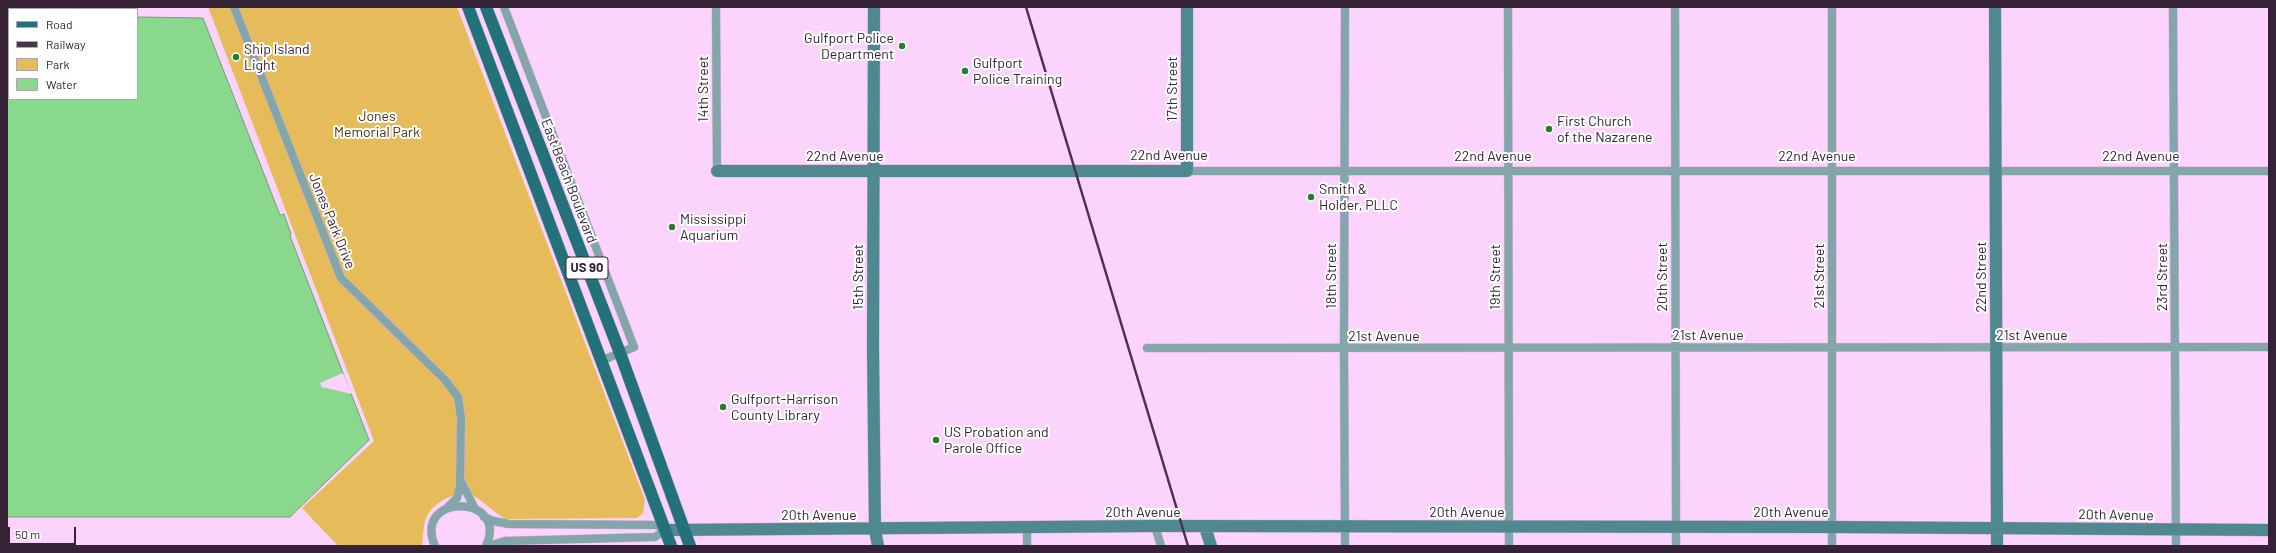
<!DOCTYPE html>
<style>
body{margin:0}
#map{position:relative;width:2276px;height:553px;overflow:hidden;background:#fcd3fc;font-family:Barlow,sans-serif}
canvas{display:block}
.frame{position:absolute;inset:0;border:8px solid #352236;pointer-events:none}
.legend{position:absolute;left:8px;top:8px;width:130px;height:92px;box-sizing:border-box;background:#fff;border:1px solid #aea7af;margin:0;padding:5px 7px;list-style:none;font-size:12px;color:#352236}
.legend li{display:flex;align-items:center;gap:8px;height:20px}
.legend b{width:20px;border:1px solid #aea7af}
.scale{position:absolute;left:8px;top:527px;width:68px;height:18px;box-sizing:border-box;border:2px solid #352236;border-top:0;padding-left:5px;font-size:12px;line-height:14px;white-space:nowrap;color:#352236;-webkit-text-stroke:3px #fff;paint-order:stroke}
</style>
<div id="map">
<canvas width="2276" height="553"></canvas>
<div class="frame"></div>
<ul class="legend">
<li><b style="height:5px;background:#23727b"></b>Road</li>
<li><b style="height:5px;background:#49344a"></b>Railway</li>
<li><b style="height:11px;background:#e6bb59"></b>Park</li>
<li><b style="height:11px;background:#8ad78e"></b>Water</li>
</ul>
<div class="scale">50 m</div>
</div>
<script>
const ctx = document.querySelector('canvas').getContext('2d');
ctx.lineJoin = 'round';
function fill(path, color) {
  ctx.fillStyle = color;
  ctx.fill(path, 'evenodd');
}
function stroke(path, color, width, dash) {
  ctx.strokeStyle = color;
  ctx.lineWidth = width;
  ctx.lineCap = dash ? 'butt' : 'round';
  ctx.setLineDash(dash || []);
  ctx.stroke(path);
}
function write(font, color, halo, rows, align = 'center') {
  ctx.font = font + ' Barlow,sans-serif';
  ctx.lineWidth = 4;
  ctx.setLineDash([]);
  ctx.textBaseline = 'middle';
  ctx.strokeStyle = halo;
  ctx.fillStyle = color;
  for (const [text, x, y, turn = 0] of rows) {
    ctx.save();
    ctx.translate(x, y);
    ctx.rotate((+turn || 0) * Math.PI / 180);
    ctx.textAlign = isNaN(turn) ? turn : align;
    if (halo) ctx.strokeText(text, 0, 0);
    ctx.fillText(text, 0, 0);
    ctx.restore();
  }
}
fill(new Path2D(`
 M208 7H457L645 500 643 513 637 518 505 519C498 515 478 497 473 496 455 489 430 504 425 521 423 529 423 538 422 546H338L302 508 374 441Z`), '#e6bb59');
const water = new Path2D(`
 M7 14H9V99H137V17L203 18 280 215 284 214 291 234 290 236 369 440 290 517H7Z`);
fill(water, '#8ad78e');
stroke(water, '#70a174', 1);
fill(new Path2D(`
 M343 373 352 394 322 387 320 383Z`), '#fcd3fc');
const street = new Path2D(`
 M234 7 341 278 445 380 458 397 461 418 460 486 457 498 447 508
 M504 7 634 347 603 360
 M716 7 717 171
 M1345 7 1344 349 1345 546
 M1508 7 1509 546
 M1675 7 1676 546
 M1832 7V546
 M2173 7 2176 546
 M1187 171H2269
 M1147 348 2269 347
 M461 481 475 509
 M484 517 493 521 509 524 657 525 665 530
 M1155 526 1161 546
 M1027 527V546
 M435 546C412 492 510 494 486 546
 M489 546 505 541 655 537 666 530`);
const secondary = new Path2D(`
 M874 7 873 348 875 530 878 546
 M1995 7 1997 546
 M717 171H1187V7
 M1205 527 1211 546
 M666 530 1155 526 1832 527 2269 530`);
const primary = new Path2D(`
 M468 7 671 546
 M486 7 620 353 690 546`);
stroke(street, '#d8b3d8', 9);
stroke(secondary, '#d8b3d8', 13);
stroke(primary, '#d8b3d8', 13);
stroke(street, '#82a6aa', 8);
stroke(secondary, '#50888f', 12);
stroke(primary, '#23727b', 12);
stroke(new Path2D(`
 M1026 7 1188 546`), '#49344a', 2.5);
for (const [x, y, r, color] of [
 [902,46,4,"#227f31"],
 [236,57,4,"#227f31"],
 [965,71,4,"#227f31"],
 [1549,129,4,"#227f31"],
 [1311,197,4,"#227f31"],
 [672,227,4,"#227f31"],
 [723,407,4,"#227f31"],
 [936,440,4,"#227f31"]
]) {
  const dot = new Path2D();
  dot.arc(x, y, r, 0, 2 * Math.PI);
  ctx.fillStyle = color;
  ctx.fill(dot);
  stroke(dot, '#fff', 1.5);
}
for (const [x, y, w] of [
 [587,268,42]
]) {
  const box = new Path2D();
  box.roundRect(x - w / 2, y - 11, w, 22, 3);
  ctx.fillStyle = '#fff';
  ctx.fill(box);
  stroke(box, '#352236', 1);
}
write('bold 13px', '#352236', null, [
 ["US 90",587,268]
]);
write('14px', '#352236', '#fff', [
 ["Gulfport Police",894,38,"right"],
 ["Department",894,54,"right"],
 ["Ship Island",244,49],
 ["Light",244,65],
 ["Gulfport",973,63],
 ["Police Training",973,79],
 ["First Church",1557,121],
 ["of the Nazarene",1557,137],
 ["Smith &",1319,189],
 ["Holder, PLLC",1319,205],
 ["Mississippi",680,219],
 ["Aquarium",680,235],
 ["Gulfport-Harrison",731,399],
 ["County Library",731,415],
 ["US Probation and",944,432],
 ["Parole Office",944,448]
], 'left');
write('14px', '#352236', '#fff', [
 ["14th Street",703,89,-90],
 ["17th Street",1172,89,-90],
 ["22nd Avenue",1169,155],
 ["22nd Avenue",845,156],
 ["22nd Avenue",1493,156],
 ["22nd Avenue",1817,156],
 ["22nd Avenue",2141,156],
 ["East Beach Boulevard",569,181,69],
 ["Jones Park Drive",332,221,68],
 ["18th Street",1331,276,-90],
 ["21st Street",1819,276,-90],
 ["15th Street",858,277,-90],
 ["19th Street",1495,277,-90],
 ["20th Street",1662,277,-90],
 ["22nd Street",1981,277,-90],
 ["23rd Street",2162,277,-90],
 ["21st Avenue",1708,335],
 ["21st Avenue",2032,335],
 ["21st Avenue",1384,336],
 ["20th Avenue",1143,512],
 ["20th Avenue",1467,512],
 ["20th Avenue",1791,512],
 ["20th Avenue",819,515],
 ["20th Avenue",2116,515,1]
]);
write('14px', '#48370c', '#fff', [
 ["Jones",377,116],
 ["Memorial Park",377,132]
]);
</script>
